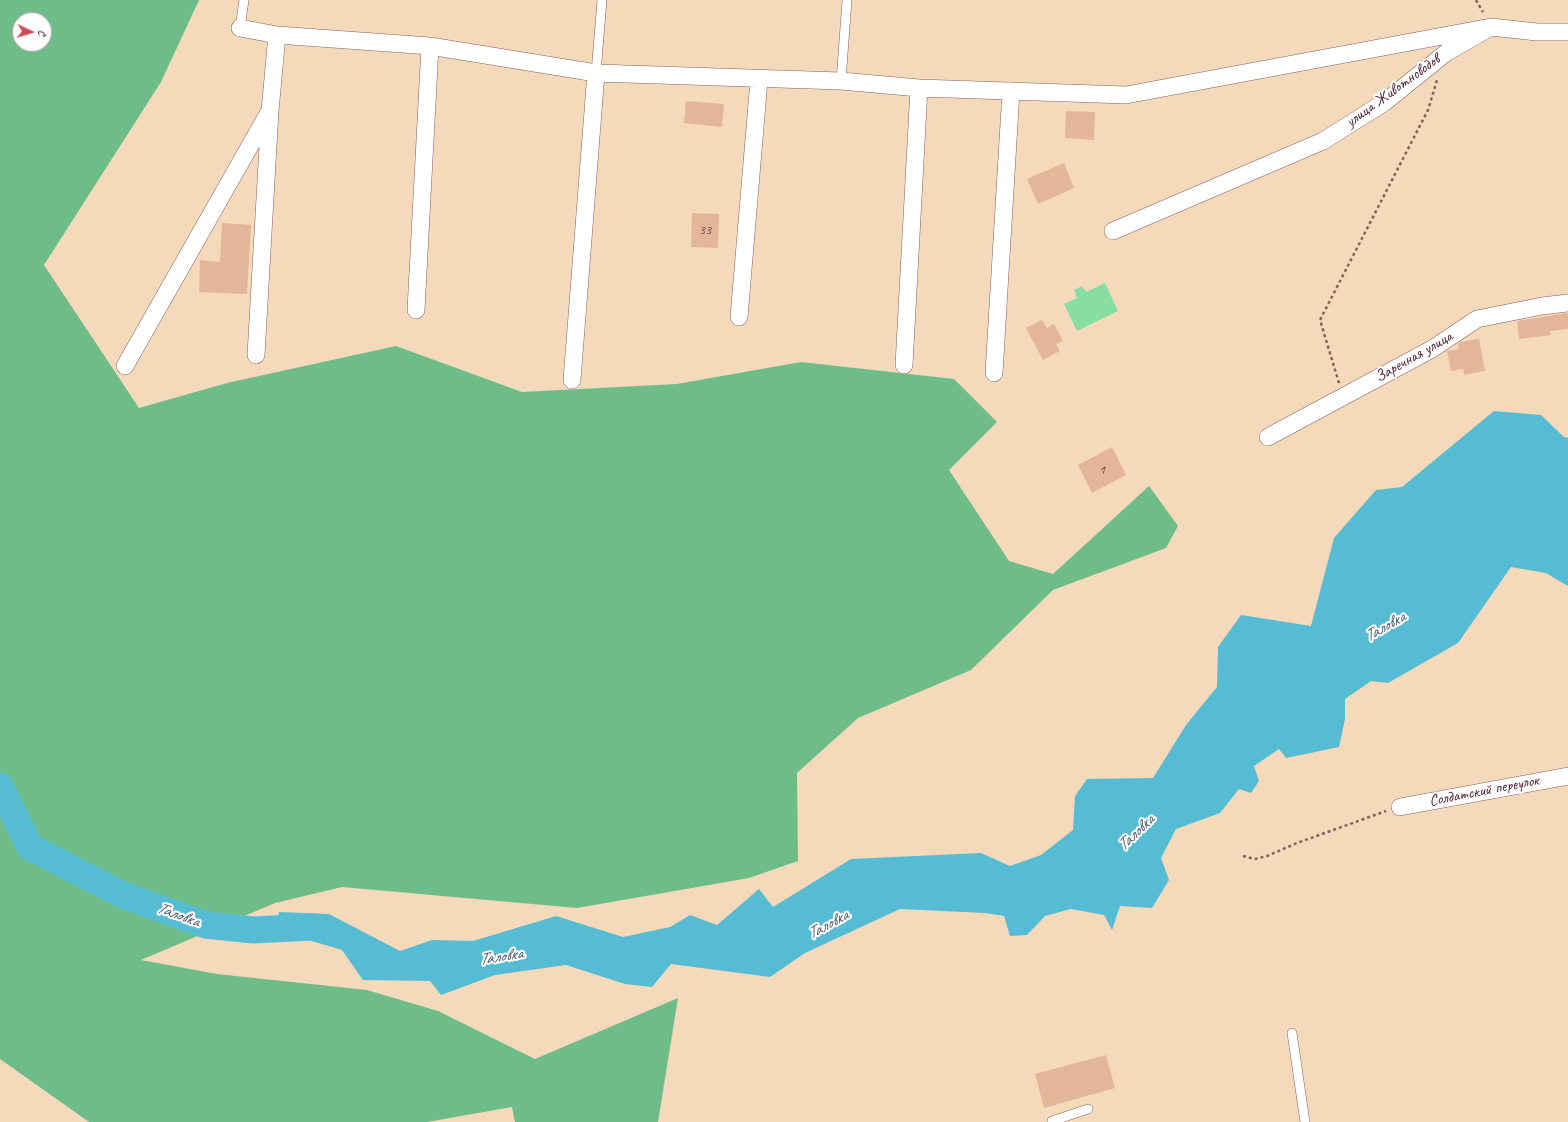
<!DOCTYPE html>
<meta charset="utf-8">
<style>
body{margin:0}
#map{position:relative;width:1568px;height:1122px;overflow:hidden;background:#f4d9bb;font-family:Caveat,sans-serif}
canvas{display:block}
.north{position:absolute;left:12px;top:12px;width:40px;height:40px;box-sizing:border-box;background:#fff;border:1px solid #b7a5aa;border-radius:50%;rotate:94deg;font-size:11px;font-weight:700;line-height:16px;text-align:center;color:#4a1f2b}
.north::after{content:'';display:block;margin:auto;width:14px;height:18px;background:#d1495b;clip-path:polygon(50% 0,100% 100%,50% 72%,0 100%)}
</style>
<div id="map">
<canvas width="1568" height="1122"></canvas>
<div class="north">С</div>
</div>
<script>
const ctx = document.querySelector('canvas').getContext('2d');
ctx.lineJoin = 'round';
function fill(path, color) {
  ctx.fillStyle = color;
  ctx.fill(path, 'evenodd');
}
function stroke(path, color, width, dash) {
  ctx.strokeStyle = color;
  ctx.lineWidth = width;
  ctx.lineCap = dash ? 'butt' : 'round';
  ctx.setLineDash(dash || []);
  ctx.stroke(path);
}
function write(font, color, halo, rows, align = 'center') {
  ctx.font = font + ' Caveat,sans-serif';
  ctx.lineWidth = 4;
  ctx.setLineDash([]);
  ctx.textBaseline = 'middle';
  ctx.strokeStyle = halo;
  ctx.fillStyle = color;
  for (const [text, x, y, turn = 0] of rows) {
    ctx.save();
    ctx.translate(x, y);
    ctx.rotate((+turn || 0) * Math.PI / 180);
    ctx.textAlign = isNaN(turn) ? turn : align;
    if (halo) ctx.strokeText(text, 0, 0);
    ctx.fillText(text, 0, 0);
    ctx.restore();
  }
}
fill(new Path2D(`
 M1105 283 1118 311 1077 331 1064 304 1077 298 1074 290 1082 286 1086 292Z`), '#88dea2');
fill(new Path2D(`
 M0 0H199L161 82 44 265 139 408 227 383 396 346 522 392 677 384 801 362 954 379 997 422 949 470 1009 561 1053 574 1149 486 1178 526 1166 548 1053 590 971 670 858 718 797 773 798 861 749 878 577 908 342 887 275 903 141 960 217 974 367 990 438 1011 535 1059 678 998 658 1122H515L512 1107 427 1122H89L0 1059ZM20 20H44V44H20Z`), '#6ebd88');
fill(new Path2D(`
 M1494 411 1541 415 1564 437 1568 438V586L1546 573 1511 567 1458 643 1388 683 1371 681 1345 699V719L1339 747 1286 758 1279 749 1254 766 1259 781 1251 793 1239 789 1220 813 1176 829 1161 858 1169 880 1152 908 1120 906 1112 930 1104 915 1071 909 1045 916 1027 935 1010 936 1004 916 985 913 900 909 805 953 770 977 671 964 652 987 625 984 566 965 495 975 441 995 430 981 363 980 342 950 275 930 279 912 329 914 400 951 432 940 473 941 556 916 623 937 670 927 690 915 717 925 759 889 773 907 851 859 981 853 1010 866 1041 855 1073 830 1075 796 1087 779 1153 778 1186 725 1217 687 1218 647 1241 615 1311 626 1334 538 1376 490 1402 487Z`), '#56bcd4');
stroke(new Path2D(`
 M0 786 30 847 123 895 206 925 253 930 313 927`), '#56bcd4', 27);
fill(new Path2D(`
 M686 101 724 104 722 127 684 123Z
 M1066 111 1095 112 1094 140 1065 138Z
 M1064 163 1074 188 1038 204 1027 179Z
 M692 213 719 214 718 248 691 247Z
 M222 223 251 225 247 294 199 292 200 260 220 262Z
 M1568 313V329L1550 331 1551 335 1519 339 1517 321Z
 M1042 320 1047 328 1054 324 1063 341 1056 344 1060 351 1043 360 1026 328Z
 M1479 339 1485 371 1464 375 1463 369 1451 371 1447 351 1459 349 1458 344 1460 342Z
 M1112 447 1126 475 1092 493 1078 465Z
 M1106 1055 1115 1088 1044 1108 1035 1074Z`), '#e3b699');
const service = new Path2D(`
 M240 28 244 0
 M596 73 602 0
 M841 81 847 0
 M1292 1033 1305 1122
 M1052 1122V1121L1088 1109`);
const minor = new Path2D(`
 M240 28 277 35 430 46 596 73 841 81 919 88 1126 95 1491 27
 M1113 231 1323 141 1385 102 1447 52 1491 27 1537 32H1568
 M416 310 430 46
 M739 317 759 80
 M256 355 270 111 277 35
 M904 365 919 88
 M125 366 268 114
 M994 373 1011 91
 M572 380 596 73
 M1268 437 1432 349 1477 319 1542 306 1568 303
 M1400 807 1568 776`);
stroke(service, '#86605d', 10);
stroke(minor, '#86605d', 18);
stroke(new Path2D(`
 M1476 0 1483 12
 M1339 383 1320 320 1428 110 1437 80
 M1243 856 1255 859 1267 856 1297 843 1386 811`), '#86605d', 2.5, [3, 3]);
stroke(service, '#fff', 9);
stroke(minor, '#fff', 17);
write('14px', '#704546', null, [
 ["33",705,230],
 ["1",1102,470]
]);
write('16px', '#4a1f2b', '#fff', [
 ["улица Животноводов",1393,91,-36],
 ["Заречная улица",1414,357,-30],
 ["Солдатский переулок",1484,791,-11]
]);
write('italic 17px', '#4f5e6f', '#fff', [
 ["Таловка",1385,627,-30],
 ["Таловка",1136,833,-44],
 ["Таловка",178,915,20],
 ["Таловка",828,925,-29],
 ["Таловка",501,957,-9]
]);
</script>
